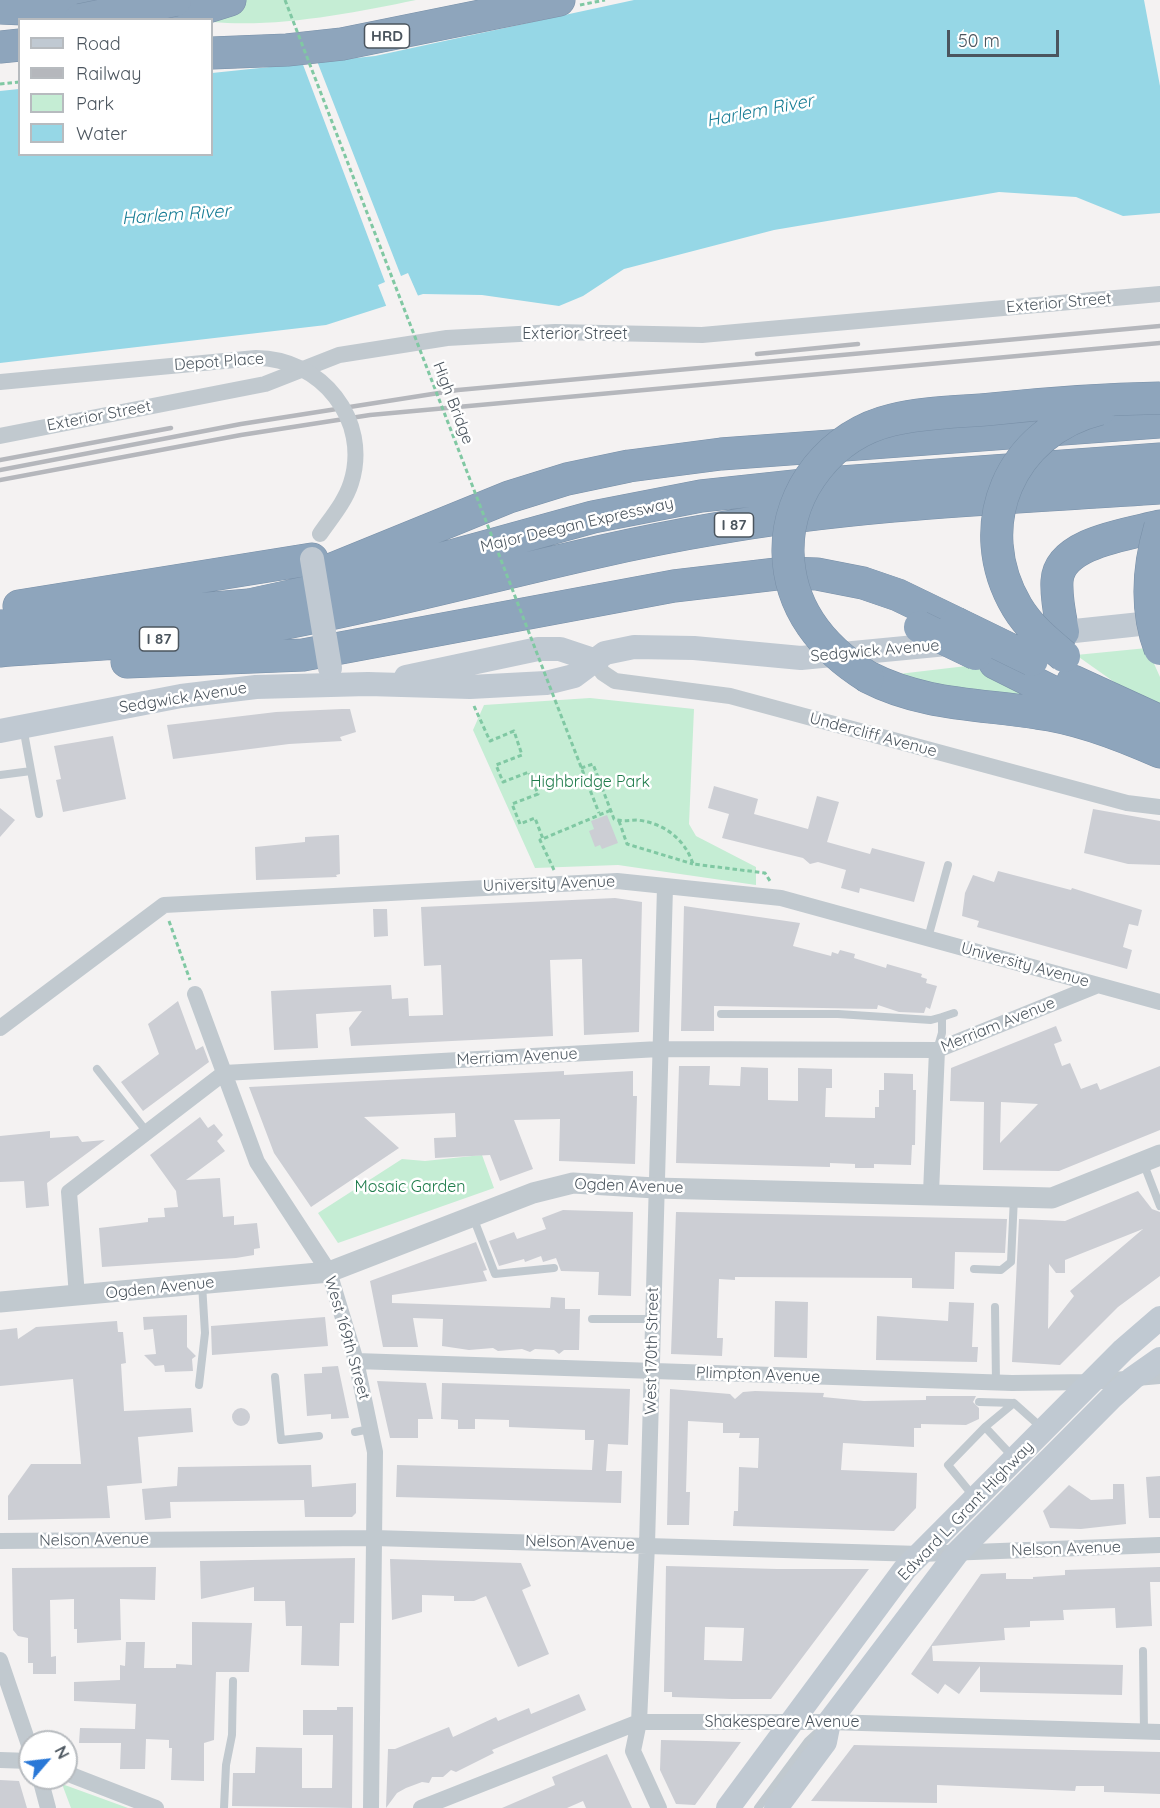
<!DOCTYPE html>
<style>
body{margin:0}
#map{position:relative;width:1160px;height:1808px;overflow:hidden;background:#f4f2f2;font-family:Quicksand,sans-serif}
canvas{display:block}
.legend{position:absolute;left:18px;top:18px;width:195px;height:138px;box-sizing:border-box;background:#fff;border:2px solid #b7bbbf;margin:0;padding:8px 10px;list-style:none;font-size:18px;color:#4b555e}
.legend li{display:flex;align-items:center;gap:12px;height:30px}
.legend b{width:30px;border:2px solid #b7bbbf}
.north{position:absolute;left:18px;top:1730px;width:60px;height:60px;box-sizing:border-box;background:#fff;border:2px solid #b7bbbf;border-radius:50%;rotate:62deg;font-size:16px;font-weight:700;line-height:24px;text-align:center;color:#4b555e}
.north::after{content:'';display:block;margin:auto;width:21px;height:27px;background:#2978d7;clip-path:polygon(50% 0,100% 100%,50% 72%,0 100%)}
.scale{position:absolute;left:947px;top:30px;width:112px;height:27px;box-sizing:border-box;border:3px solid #4b555e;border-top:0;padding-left:8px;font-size:18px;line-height:21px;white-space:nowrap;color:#4b555e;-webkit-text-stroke:4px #fff;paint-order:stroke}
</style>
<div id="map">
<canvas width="1160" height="1808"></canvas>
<ul class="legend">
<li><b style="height:8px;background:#c0c9d2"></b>Road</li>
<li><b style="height:8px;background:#b5b7bc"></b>Railway</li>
<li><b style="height:16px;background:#c5edd4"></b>Park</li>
<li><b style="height:16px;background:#96d7e6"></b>Water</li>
</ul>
<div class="north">N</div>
<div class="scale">50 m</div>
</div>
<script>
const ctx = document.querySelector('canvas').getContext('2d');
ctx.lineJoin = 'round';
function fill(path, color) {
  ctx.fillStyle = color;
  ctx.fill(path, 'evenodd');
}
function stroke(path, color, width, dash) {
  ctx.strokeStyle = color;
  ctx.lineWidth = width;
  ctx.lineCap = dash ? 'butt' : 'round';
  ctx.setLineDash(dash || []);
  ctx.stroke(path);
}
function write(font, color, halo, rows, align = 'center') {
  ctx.font = font + ' Quicksand,sans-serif';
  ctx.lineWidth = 5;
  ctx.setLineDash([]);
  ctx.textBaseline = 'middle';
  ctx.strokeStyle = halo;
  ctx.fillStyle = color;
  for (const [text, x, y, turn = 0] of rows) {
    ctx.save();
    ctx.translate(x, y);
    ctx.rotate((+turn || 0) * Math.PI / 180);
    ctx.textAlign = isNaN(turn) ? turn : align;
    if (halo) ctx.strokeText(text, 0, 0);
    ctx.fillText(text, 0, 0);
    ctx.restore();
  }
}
fill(new Path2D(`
 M72 0H416C353 13 277 28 212 22 166 17 119 7 72 0Z
 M1147 648 1160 677V708L1124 689 1076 655Z
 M975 665 1053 700 1013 699 890 675Z
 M590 698 694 709 689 824 696 836 756 867V885L618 865 535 868 473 730 484 705Z
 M482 1155 494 1188 338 1243 318 1213 402 1159 425 1161Z
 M62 1784 128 1808H71Z`), '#c5edd4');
fill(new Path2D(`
 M634 0H1160V213L1123 216 1076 197 999 192 774 230 624 269 583 296 559 306 482 295 423 294 326 325 0 363V91L19 89 20 154H212V73L375 56Z`), '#96d7e6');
fill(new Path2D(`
 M1144 0H1160V86Z
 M317 61 401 276 408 273 419 298 387 308 378 285 385 282 302 62Z`), '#f4f2f2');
fill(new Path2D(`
 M342 709H350L356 732 340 737 342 741 289 744 173 759 167 725 276 712Z
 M113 736 126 799 63 812 56 780 61 779 54 746Z
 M714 786 758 799 754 814 808 829 817 796 839 802 827 842 870 854 872 848 925 862 914 902 860 888 859 893 841 888 846 870 818 862 810 864 803 858 722 838 729 814 708 808Z
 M0 808 15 820 0 837Z
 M1093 809 1160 821V865L1128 864 1084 853Z
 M607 815 618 843 602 849 600 845 595 847 589 831 594 829 591 821Z
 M339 835 340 874 336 875 337 877 256 880 255 847 305 842V837Z
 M998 871 1071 890 1072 888 1142 910 1138 926 1129 924 1123 947 1132 950 1127 969 977 927 979 921 962 916 965 893 973 875 994 882Z
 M615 898 642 902 639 1032 584 1035 582 959 550 960 553 1036 351 1046 349 1028 362 1011 316 1014 318 1048 274 1050 271 991 391 985 392 999 408 998 409 1016 443 1015 441 965 424 966 421 907Z
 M684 906 800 923 793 946 831 956 832 952 838 954 840 950 855 954 854 958 886 968 887 964 922 974 921 977 927 979 926 983 937 986 930 1009 926 1007 924 1013 899 1012 878 1005 877 1009 714 1006V1031H681Z
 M373 909H387L388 936 374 937Z
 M178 1001 196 1050 203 1046 209 1062 143 1111 121 1082 159 1054 148 1024Z
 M1056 1026 1062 1041 1054 1044 1062 1066 1070 1063 1081 1089 1097 1083 1100 1090 1160 1066V1130L1059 1171 983 1170 984 1102 950 1101 951 1068ZM1001 1102 1038 1104 1000 1143Z
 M679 1066H710L709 1085 740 1086 741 1067 768 1068V1100L798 1101V1068L832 1069V1088H826L825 1117 875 1118V1107H879V1090H884V1073L913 1074V1090H916L915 1145H912L911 1165 874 1164V1168H855V1164L830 1163V1167L676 1163Z
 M564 1071V1075L633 1071V1096H637L635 1164 559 1161 560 1119 514 1120 533 1169 500 1181 490 1155 435 1158 434 1138 456 1137 455 1113 364 1117 399 1148 311 1207 274 1153 249 1087Z
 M200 1117 208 1128 214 1124 223 1135 217 1141 225 1151 186 1180 220 1178 223 1217 234 1216V1225L257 1223 260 1248 254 1249V1255L236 1258 102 1267 99 1228 148 1222V1218L165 1217 164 1208 178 1207 176 1191 150 1155Z
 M50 1131V1138L78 1136 82 1142 105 1140 47 1183 49 1206 26 1208 24 1181 0 1182V1136Z
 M1138 1191 1152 1209 1160 1212V1276L1118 1307 1060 1365 1012 1362 1019 1219 1065 1221ZM1143 1229 1070 1291 1074 1296 1048 1329 1049 1264 1056 1273H1065V1260Z
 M563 1210 633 1212 631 1296 598 1295 599 1272 561 1271 556 1258 543 1262 541 1256 525 1262 524 1259 499 1266 489 1241 514 1232 517 1239 546 1229 542 1218Z
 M676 1212 1007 1219 1005 1253 955 1252 954 1289 912 1288V1278L735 1277V1280L719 1279 717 1338H723L722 1356 671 1354Z
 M476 1242 487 1270 483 1271 487 1281 392 1295V1303L550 1308 551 1297 565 1298V1309H580L579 1350H564L559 1354 554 1350 535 1349 530 1352 522 1349 498 1351 493 1348 469 1350 442 1346 443 1319 413 1318 418 1347H383L370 1281Z
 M775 1301 808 1302 807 1358 774 1357Z
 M949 1302 974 1303 972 1347H978L977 1362 876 1360 877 1316 948 1321Z
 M187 1315V1347L196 1356 192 1359 193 1371 165 1372 164 1365 155 1366 144 1355 156 1354 153 1329 144 1330 143 1317Z
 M325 1317 328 1346 212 1355 211 1326Z
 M117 1321 118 1332H123L126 1363 121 1364 124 1411 191 1408 193 1432 138 1437 142 1483 107 1486 110 1518 8 1520V1496L31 1464H81L73 1379 0 1386V1330L17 1328 18 1339 36 1327Z
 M338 1366 349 1418 331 1419V1414L307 1416 304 1374 322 1373V1367Z
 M377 1381 426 1383 433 1419H418V1438H390Z
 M442 1383 630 1389 628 1445 608 1444 606 1471H622L621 1503 396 1497 397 1465 592 1470 594 1440H585V1430L509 1427V1420L475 1419V1429H458V1420L441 1419Z
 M670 1389 730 1394 735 1399 743 1392 755 1391 824 1393 823 1397 864 1401 926 1400V1396H976L973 1402 979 1408V1419L966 1425 921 1424V1428H914V1447L843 1443 841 1470 917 1473 916 1508 894 1531 733 1526 734 1511H738L739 1467 758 1468 759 1438H739L740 1433H723V1423L688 1421 686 1492H690L689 1525H667Z
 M232 1417a9 9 0 1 1 18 0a9 9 0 1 1-18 0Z
 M311 1465 312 1487 356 1483V1513L352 1517H305L304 1500 170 1502 171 1518 145 1520 142 1489 177 1486 178 1467Z
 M1160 1476V1518H1149L1146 1477Z
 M1113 1484H1124L1126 1524 1081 1529 1050 1528 1043 1511 1069 1485 1091 1500 1113 1499Z
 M355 1558 354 1623H340L339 1666 301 1665 302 1626H286L285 1601H254V1587L201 1599 200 1561Z
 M390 1559 521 1563 531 1586 522 1590 549 1654 518 1667 486 1596 474 1601H454V1596L422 1595V1612L392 1620Z
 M666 1566 777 1569H869L771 1699H732L672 1697V1692H664ZM705 1627 744 1628 742 1661 704 1660Z
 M156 1567 155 1600 120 1599 121 1640 77 1643V1629H74V1599L50 1600 51 1657 56 1656V1674H33V1663H28V1638L18 1636 13 1630 12 1568Z
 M1160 1567V1582H1150L1152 1626 1116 1628 1115 1608 1063 1610 1064 1620 1030 1621V1627L1004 1628 1005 1640 932 1646 933 1661 1123 1665 1122 1695 980 1692V1666L959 1694 945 1684 938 1694 911 1674 981 1574 1006 1573V1579H1033V1577L1065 1575V1570Z
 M192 1622 252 1623 249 1672H216L214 1740 204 1743V1781L171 1780 172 1748H169V1740L146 1739 145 1769H120L121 1743H79L80 1728 135 1729 136 1704 74 1701V1682L120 1680V1665L125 1666 126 1642H145L144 1668H176V1664L192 1665Z
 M579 1694 586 1710 492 1750 494 1753 456 1772 451 1770 443 1777H432L429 1783 422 1782 406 1788 397 1793 386 1808 388 1749H395L449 1727 453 1737 496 1717 498 1721 529 1708 531 1714Z
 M337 1707H353L352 1808 232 1806 233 1773H255L256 1747 302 1748V1788H332L333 1735H303V1710H337Z
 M661 1740 706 1741 741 1742 695 1805 676 1804 660 1770Z
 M854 1745 1160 1752V1794L1104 1792V1786H1076L1075 1791 937 1785V1803L811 1801Z
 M607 1754 632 1808H586L583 1801 567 1808H502L555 1785 552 1777Z
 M0 1780 19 1781 27 1808H0Z`), '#ccced4');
const motorway = new Path2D(`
 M0 8 46 10 108 18
 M166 20 230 0
 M0 47 20 45
 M212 53 287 50 342 44 559 0
 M332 569 509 497 567 479 629 466 721 454 1160 422
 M19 606 312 559
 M0 626 249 605 368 579 593 517 701 496 813 484 1160 459
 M1063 632C1060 616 1056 598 1057 581 1059 542 1130 534 1160 526
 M0 651C90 644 181 642 270 626 419 599 564 554 714 529 861 503 1011 498 1160 488
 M127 662 303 655 674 586 785 573 817 574 863 583 898 595 956 623
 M995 663 1093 712
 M868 677C922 705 979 704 1037 713 1079 718 1122 735 1160 752
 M1073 681 1160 721`);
stroke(motorway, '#7990a8', 33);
stroke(new Path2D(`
 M580 5 605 0
 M0 84 20 82
 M555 700 599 813
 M474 706 490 741 514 731 522 755 496 765 503 782 529 772 538 794 512 804 520 824 535 818 543 839
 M581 768 593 764 614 819C621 822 629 820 637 820 664 823 685 839 693 864L765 873 770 881
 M619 821 627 844 693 864
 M554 870 540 840 611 810
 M169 921 190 980`), '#80c8a3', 3, [4.5, 3]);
stroke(new Path2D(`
 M23 727 39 814
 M0 775 31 771
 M928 938 948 865
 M721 1014H838L931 1020 942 1017V1033L937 1050
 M942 1017 954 1013
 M97 1069 147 1132
 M1143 1162 1160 1206
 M473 1217 495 1274 554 1268
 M974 1269 1001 1270 1011 1262 1014 1197
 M995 1307 996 1383
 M592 1319H652
 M275 1377 281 1440 319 1436
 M199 1385 205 1333 202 1284
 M979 1402 1014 1403 1042 1428
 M985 1427 1014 1403
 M355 1432 370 1429
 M974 1497 948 1465 985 1427 1013 1457
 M1143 1651 1144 1732
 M224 1808 226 1765 232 1735 233 1681
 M758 1808 808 1741 821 1729`), '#c1c9cf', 8);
stroke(new Path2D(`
 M0 436 265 384 339 355 447 338 555 332 702 335 1160 294
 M593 660 603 673 615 681 730 696 1127 803 1160 807
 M195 994 257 1162 329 1272 356 1361 375 1452 371 1808
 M0 1028 164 905 617 881 781 898 1160 1002
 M931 1193 937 1050
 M77 1296 69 1192 224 1073 659 1049 937 1050 1098 985
 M356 1361 1012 1383 1091 1382 1160 1376
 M0 1541 374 1538 920 1554 1160 1545
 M0 1660 30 1748
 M0 1760 30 1761
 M66 1773 156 1808
 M40 1778 48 1808
 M421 1808 639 1722H829L1160 1732
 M659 1808 633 1751 639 1722 647 1545 665 887`), '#c1c9cf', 16);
stroke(new Path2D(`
 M0 1302 329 1272 533 1193 573 1183 655 1188 1052 1198 1160 1155`), '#c1c9cf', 21);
stroke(new Path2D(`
 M1046 634 1160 622
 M406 677 538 649H560L593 660
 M0 731 181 696 256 687 368 684 470 687 546 683 574 676 605 653 634 647 694 648 801 658 957 643
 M728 1808 905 1569 1123 1350 1160 1318
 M776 1808 825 1742 829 1722 957 1553 1112 1397 1133 1378 1160 1359`), '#c0c9d2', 24);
stroke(motorway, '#8ea5bc', 32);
stroke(new Path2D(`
 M757 354 858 344
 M0 460 171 428
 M0 470 241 424 458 390 1160 326
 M0 480 241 435 370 415 1160 343`), '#b5b7bc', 4.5);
const motorwayBridge = new Path2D(`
 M80 20 175 0
 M1160 527C1148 568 1145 609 1160 649
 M956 623 1032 660
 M920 627 976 654
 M1064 656C1046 641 1029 627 1017 607 969 526 1010 431 1100 409
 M868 677C823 649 789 608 788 552 787 490 832 434 892 420 924 412 959 412 992 409 1048 403 1104 399 1160 398`);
stroke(motorwayBridge, '#7990a8', 33, []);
stroke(new Path2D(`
 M285 0 555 700`), '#80c8a3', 3, [4.5, 3]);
stroke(new Path2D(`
 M0 382 256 358C321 358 371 420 351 483 345 502 331 518 320 534`), '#c1c9cf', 16);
stroke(new Path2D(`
 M312 559 330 668`), '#c0c9d2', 24);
stroke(motorwayBridge, '#8ea5bc', 32);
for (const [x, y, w] of [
 [387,36,45],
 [734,525,39],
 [159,639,39]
]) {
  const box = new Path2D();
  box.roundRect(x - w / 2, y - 12, w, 24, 4.5);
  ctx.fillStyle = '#fff';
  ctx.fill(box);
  stroke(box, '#4b555e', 1.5);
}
write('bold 15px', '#4b555e', null, [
 ["HRD",387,36],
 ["I 87",734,525],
 ["I 87",159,639]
]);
write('16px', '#4b555e', '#fff', [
 ["Exterior Street",1059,303,-5],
 ["Exterior Street",575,334],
 ["Depot Place",219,362,-4],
 ["High Bridge",453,403,69],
 ["Exterior Street",99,416,-11],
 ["Major Deegan Expressway",577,525,-13],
 ["Sedgwick Avenue",875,651,-5],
 ["Sedgwick Avenue",183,698,-9],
 ["Undercliff Avenue",873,735,15],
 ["University Avenue",549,884,-2],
 ["University Avenue",1025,965,15],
 ["Merriam Avenue",998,1025,-22],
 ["Merriam Avenue",517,1057,-3],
 ["Ogden Avenue",629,1186,2],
 ["Ogden Avenue",160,1288,-6],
 ["West 169th Street",347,1338,74],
 ["West 170th Street",652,1351,-89],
 ["Plimpton Avenue",758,1375,2],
 ["Edward L. Grant Highway",966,1511,-46],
 ["Nelson Avenue",94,1540,-1],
 ["Nelson Avenue",580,1543,2],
 ["Nelson Avenue",1066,1549,-2],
 ["Shakespeare Avenue",782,1722]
]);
write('16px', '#207c4c', '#fff', [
 ["Highbridge Park",590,782],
 ["Mosaic Garden",410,1187]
]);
write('italic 18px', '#177d95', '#fff', [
 ["Harlem River",760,111,-11],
 ["Harlem River",176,215,-4]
]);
</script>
